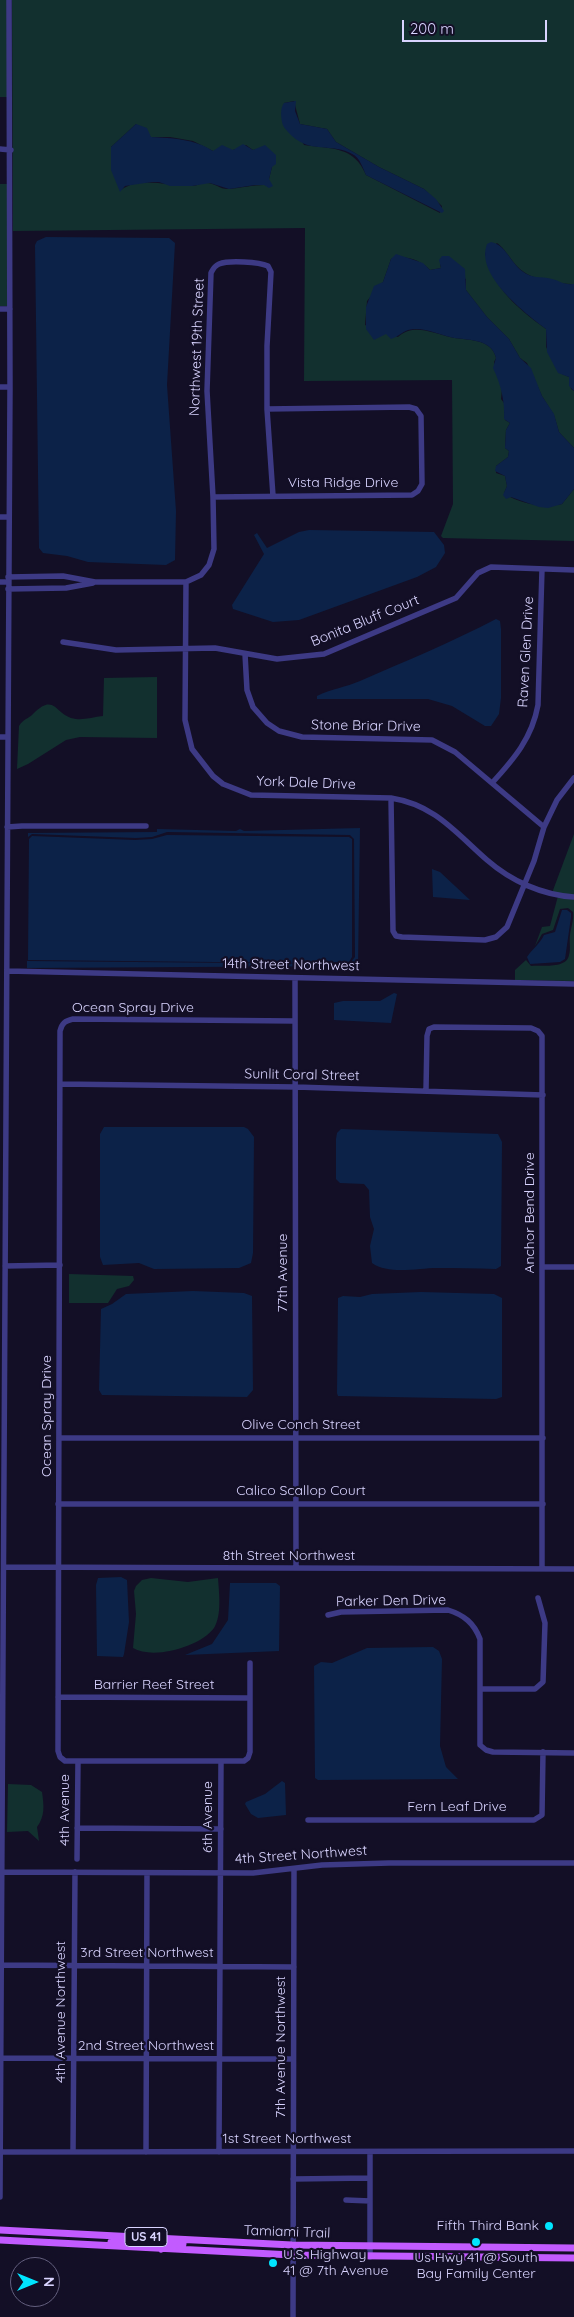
<!DOCTYPE html>
<style>
body{margin:0}
#map{position:relative;width:574px;height:2317px;overflow:hidden;background:#130f26;font-family:Quicksand,sans-serif}
canvas{display:block}
.north{position:absolute;left:10px;top:2257px;width:50px;height:50px;box-sizing:border-box;background:#130f26;border:1px solid #625e7d;border-radius:50%;rotate:90deg;font-size:14px;font-weight:700;line-height:20px;text-align:center;color:#d9d4ff}
.north::after{content:'';display:block;margin:auto;width:18px;height:22px;background:#00e5ff;clip-path:polygon(50% 0,100% 100%,50% 72%,0 100%)}
.scale{position:absolute;left:402px;top:20px;width:145px;height:22px;box-sizing:border-box;border:2px solid #d9d4ff;border-top:0;padding-left:6px;font-size:15px;line-height:18px;white-space:nowrap;color:#d9d4ff;-webkit-text-stroke:4px #130f26;paint-order:stroke}
</style>
<div id="map">
<canvas width="574" height="2317"></canvas>
<div class="north">N</div>
<div class="scale">200 m</div>
</div>
<script>
const ctx = document.querySelector('canvas').getContext('2d');
ctx.lineJoin = 'round';
function fill(path, color) {
  ctx.fillStyle = color;
  ctx.fill(path, 'evenodd');
}
function stroke(path, color, width, dash) {
  ctx.strokeStyle = color;
  ctx.lineWidth = width;
  ctx.lineCap = dash ? 'butt' : 'round';
  ctx.setLineDash(dash || []);
  ctx.stroke(path);
}
function write(font, color, halo, rows, align = 'center') {
  ctx.font = font + ' Quicksand,sans-serif';
  ctx.lineWidth = 4.5;
  ctx.setLineDash([]);
  ctx.textBaseline = 'middle';
  ctx.strokeStyle = halo;
  ctx.fillStyle = color;
  for (const [text, x, y, turn = 0] of rows) {
    ctx.save();
    ctx.translate(x, y);
    ctx.rotate((+turn || 0) * Math.PI / 180);
    ctx.textAlign = isNaN(turn) ? turn : align;
    if (halo) ctx.strokeText(text, 0, 0);
    ctx.fillText(text, 0, 0);
    ctx.restore();
  }
}
fill(new Path2D(`
 M0 0H7V97H0Z
 M12 0H574V284C555 284 528 280 515 264 509 257 505 249 497 243L485 253C493 288 517 308 546 329V347L562 374 569 377 571 389 574 391V448L559 432 554 415 542 396 527 363 520 358 509 339 487 317 466 290V279L440 264 441 268 430 270C421 260 404 254 391 259L383 282 367 301 365 325 398 337C414 323 432 333 450 337 466 341 491 337 496 358L494 362 502 389 501 399 504 403 505 420 510 423 506 430 505 448 509 451 508 457 496 466V473L505 476 507 486 504 493C519 504 543 508 562 504L574 489V541L443 538 441 536 453 504 452 380 304 381 305 228 13 231ZM294 101 300 124 327 129 336 142 379 167 424 189 442 206 440 213 366 175C354 146 332 149 304 145L284 103ZM136 124 151 137H170L193 141 213 151 233 150 246 145 253 150 259 149 272 167 269 179 264 185C252 185 241 188 229 189 221 190 215 183 207 183 202 182 198 186 192 186 170 187 141 175 121 190L111 147Z
 M0 184H8V306H0Z
 M157 677V738L80 737 66 740 28 764 17 769 19 726C23 719 28 719 33 714 56 691 55 717 76 719 84 720 94 717 103 716L104 678Z
 M574 834V981L515 980V970L526 960 531 966C542 965 567 969 569 955 571 949 569 942 570 935 571 927 574 920 573 912L568 908 560 909 553 930 542 934 535 946 542 927 550 926 558 896 552 893Z
 M69 1274 133 1276 134 1280 129 1286 117 1289 108 1303H69Z
 M151 1578 188 1582 218 1578C219 1593 222 1615 214 1628 200 1647 153 1660 133 1648L136 1614 134 1591 136 1586 142 1580Z
 M8 1784 31 1785 42 1792C44 1806 45 1816 37 1827L39 1841 28 1831 7 1832Z`), '#12302f');
fill(new Path2D(`
 M296 101 295 111 300 124 327 129 336 142 379 167 424 189 436 199 444 211 442 213 366 175C363 168 360 159 354 155 332 141 309 156 288 132 285 128 283 127 282 122 281 115 280 109 284 103Z
 M136 124 147 128 151 137C172 138 195 139 213 151L222 145 233 150 243 144 253 150 265 145 276 155V164L272 167 269 179 273 186 269 188 264 185H255L229 189 210 183 192 186H170L159 182H152L125 186 120 192 111 170V147Z
 M46 237 169 238 175 243 167 385 176 511 175 560 166 565 88 562 67 556 43 553 39 548 35 245 37 241Z
 M491 242C506 245 510 262 522 271 532 279 540 276 552 279 561 281 562 285 574 284V391L569 386V377L558 373 547 352 546 329C524 312 475 275 487 244Z
 M396 254 423 263 430 270 441 268 439 260 442 256H449L465 269 466 290 487 317 509 339 520 358 531 368 542 396 554 414 559 432 574 448V489L562 504 548 508 539 507 511 497 506 499 503 495 507 486 505 476 495 471 496 466 508 457 509 451 505 448 506 430 510 423 504 419C505 401 501 385 493 368L496 358C491 337 466 341 450 337 438 334 422 326 408 330 402 332 398 337 391 339L386 334 374 340 366 329V307L374 286 383 282 391 259Z
 M309 530 434 532 444 545 445 553 436 567 417 577 299 620 273 622 233 609 232 605 264 554 254 535 257 533 267 548 299 532Z
 M496 619 500 621 501 629V698L499 714 491 726H485L452 706 428 699H317V696C331 689 346 687 360 681 406 661 452 642 496 619Z
 M360 828 358 966 27 968V961L349 964 355 957 354 839 350 835 167 832 152 837 136 838 32 834 28 837V833L157 832V829L236 831 240 829 244 831Z
 M167 835 349 837 352 839V957L349 962 309 963 28 960 29 839 32 836 135 840 152 839Z
 M432 869 440 872 470 900 433 897Z
 M562 910H567L571 913V917L565 959 560 962 530 964 527 957C532 949 540 944 544 935L555 932Z
 M394 993 397 994 391 1023 334 1020V1003L343 1001H380Z
 M104 1127H244L248 1129 254 1137 253 1253 251 1263 239 1268 154 1269 139 1263 103 1265 100 1257V1134Z
 M341 1129 498 1134 502 1142 501 1266 496 1269C476 1268 457 1268 437 1268 418 1268 389 1275 372 1263L370 1246 374 1229 370 1217 369 1190 364 1184 340 1183 336 1179V1139L337 1133Z
 M193 1291 244 1293 252 1296 253 1390 247 1397 102 1395 99 1390 101 1309 112 1304 126 1294Z
 M421 1292 494 1294 502 1298V1397L496 1399 338 1396 337 1393 338 1298 343 1296 360 1297 372 1294Z
 M121 1577 127 1580 129 1622 124 1654 123 1657 97 1656 96 1585 98 1578Z
 M230 1583H276L280 1586 279 1651 185 1655 212 1644 228 1620Z
 M433 1647 439 1651 442 1659 440 1746 446 1767 458 1779 318 1780 315 1778 314 1666 321 1662 332 1663 367 1648Z
 M282 1781 285 1783 286 1815 258 1818 251 1814 245 1804 246 1802 265 1794Z`), '#0c2248');
stroke(new Path2D(`
 M0 149 11 150
 M0 309H10
 M0 387H10
 M213 497 412 495 418 491 422 484 421 416 416 409 409 407 267 409
 M0 517H9
 M8 577 63 576 95 582H186L201 575 209 565 214 549 213 497 207 391 211 273C213 269 214 266 219 264 229 260 259 262 268 266L271 272 267 346V409L273 496
 M0 582H8
 M186 582 185 720 192 749 213 776 223 784 251 795 391 798C435 805 455 832 487 860 511 881 542 895 574 897
 M8 589 66 588 93 583
 M63 642 116 650 215 648 277 659 324 654 456 598 478 573 491 567 574 570
 M245 654 247 690 253 707 267 723 279 731 302 737 432 740 455 752 544 827
 M0 737H8
 M492 783C514 759 532 738 538 705L542 569
 M391 798 393 931 396 936 402 937 485 940 496 937 507 927 534 861 544 827 557 800 574 778
 M7 827 22 826H146
 M7 971 574 984
 M295 978 296 1568
 M60 1084 296 1087 543 1095
 M426 1090 427 1036 429 1029 434 1027 531 1028 538 1031 542 1036V1569
 M5 1266 60 1265
 M542 1267H574
 M59 1438H543
 M58 1504H543
 M4 1567 574 1569
 M328 1615 341 1612 448 1610C464 1615 474 1623 480 1639V1745L486 1750 493 1752 574 1753
 M250 1663V1752L248 1758 244 1761H65L60 1757 58 1751 60 1031C62 1023 65 1021 73 1019L295 1021
 M480 1689H535L543 1682 545 1623 538 1598
 M58 1697 250 1698
 M308 1820H534L542 1815 543 1752
 M77 1828 221 1829
 M77 1859 78 1761
 M0 1872 253 1873 322 1865 389 1863H574
 M0 1965 294 1967
 M0 2058 293 2059
 M0 2152 574 2151
 M73 2152 75 1872
 M146 2152 147 1873
 M219 2152 221 1761
 M293 2179 370 2178
 M0 2197 10 387 9 0
 M346 2200 370 2201
 M370 2257V2152
 M293 2317 294 1870`), '#3d3a85', 5.5);
stroke(new Path2D(`
 M0 2230 292 2245 574 2248
 M0 2240 292 2255 574 2258
 M111 2242H131L139 2238
 M161 2249 166 2244H183`), '#c25bff', 7);
for (const [x, y, r, color] of [
 [549,2226,5,"#00e5ff"],
 [476,2242,5,"#00e5ff"],
 [273,2263,5,"#00e5ff"]
]) {
  const dot = new Path2D();
  dot.arc(x, y, r, 0, 2 * Math.PI);
  ctx.fillStyle = color;
  ctx.fill(dot);
  stroke(dot, '#130f26', 2);
}
for (const [x, y, w] of [
 [146,2237,42]
]) {
  const box = new Path2D();
  box.roundRect(x - w / 2, y - 9.5, w, 19, 4);
  ctx.fillStyle = '#130f26';
  ctx.fill(box);
  stroke(box, '#d9d4ff', 1);
}
write('bold 12px', '#d9d4ff', null, [
 ["US 41",146,2237]
]);
write('14px', '#d9d4ff', '#130f26', [
 ["Northwest 19th Street",197,347,-88],
 ["Vista Ridge Drive",343,483],
 ["Bonita Bluff Court",365,621,-22],
 ["Raven Glen Drive",526,652,-87],
 ["Stone Briar Drive",366,726,1],
 ["York Dale Drive",306,783,2],
 ["14th Street Northwest",291,965,1],
 ["Ocean Spray Drive",133,1008],
 ["Sunlit Coral Street",302,1075,1],
 ["Anchor Bend Drive",530,1213,-90],
 ["77th Avenue",283,1273,-90],
 ["Ocean Spray Drive",47,1416,-90],
 ["Olive Conch Street",301,1425],
 ["Calico Scallop Court",301,1491],
 ["8th Street Northwest",289,1556],
 ["Parker Den Drive",391,1601,-1],
 ["Barrier Reef Street",154,1685],
 ["Fern Leaf Drive",457,1807],
 ["4th Avenue",65,1810,-90],
 ["6th Avenue",208,1817,-90],
 ["4th Street Northwest",301,1855,-4],
 ["3rd Street Northwest",147,1953],
 ["4th Avenue Northwest",61,2012,-90],
 ["2nd Street Northwest",146,2046],
 ["7th Avenue Northwest",281,2047,-90],
 ["1st Street Northwest",287,2139],
 ["Tamiami Trail",287,2232,2]
]);
write('14px', '#d9d4ff', '#130f26', [
 ["Fifth Third Bank",539,2226],
 ["U.S. Highway",283,2255,"left"],
 ["41 @ 7th Avenue",283,2271,"left"],
 ["Us Hwy 41 @ South",476,2258,"center"],
 ["Bay Family Center",476,2274,"center"]
], 'right');
</script>
